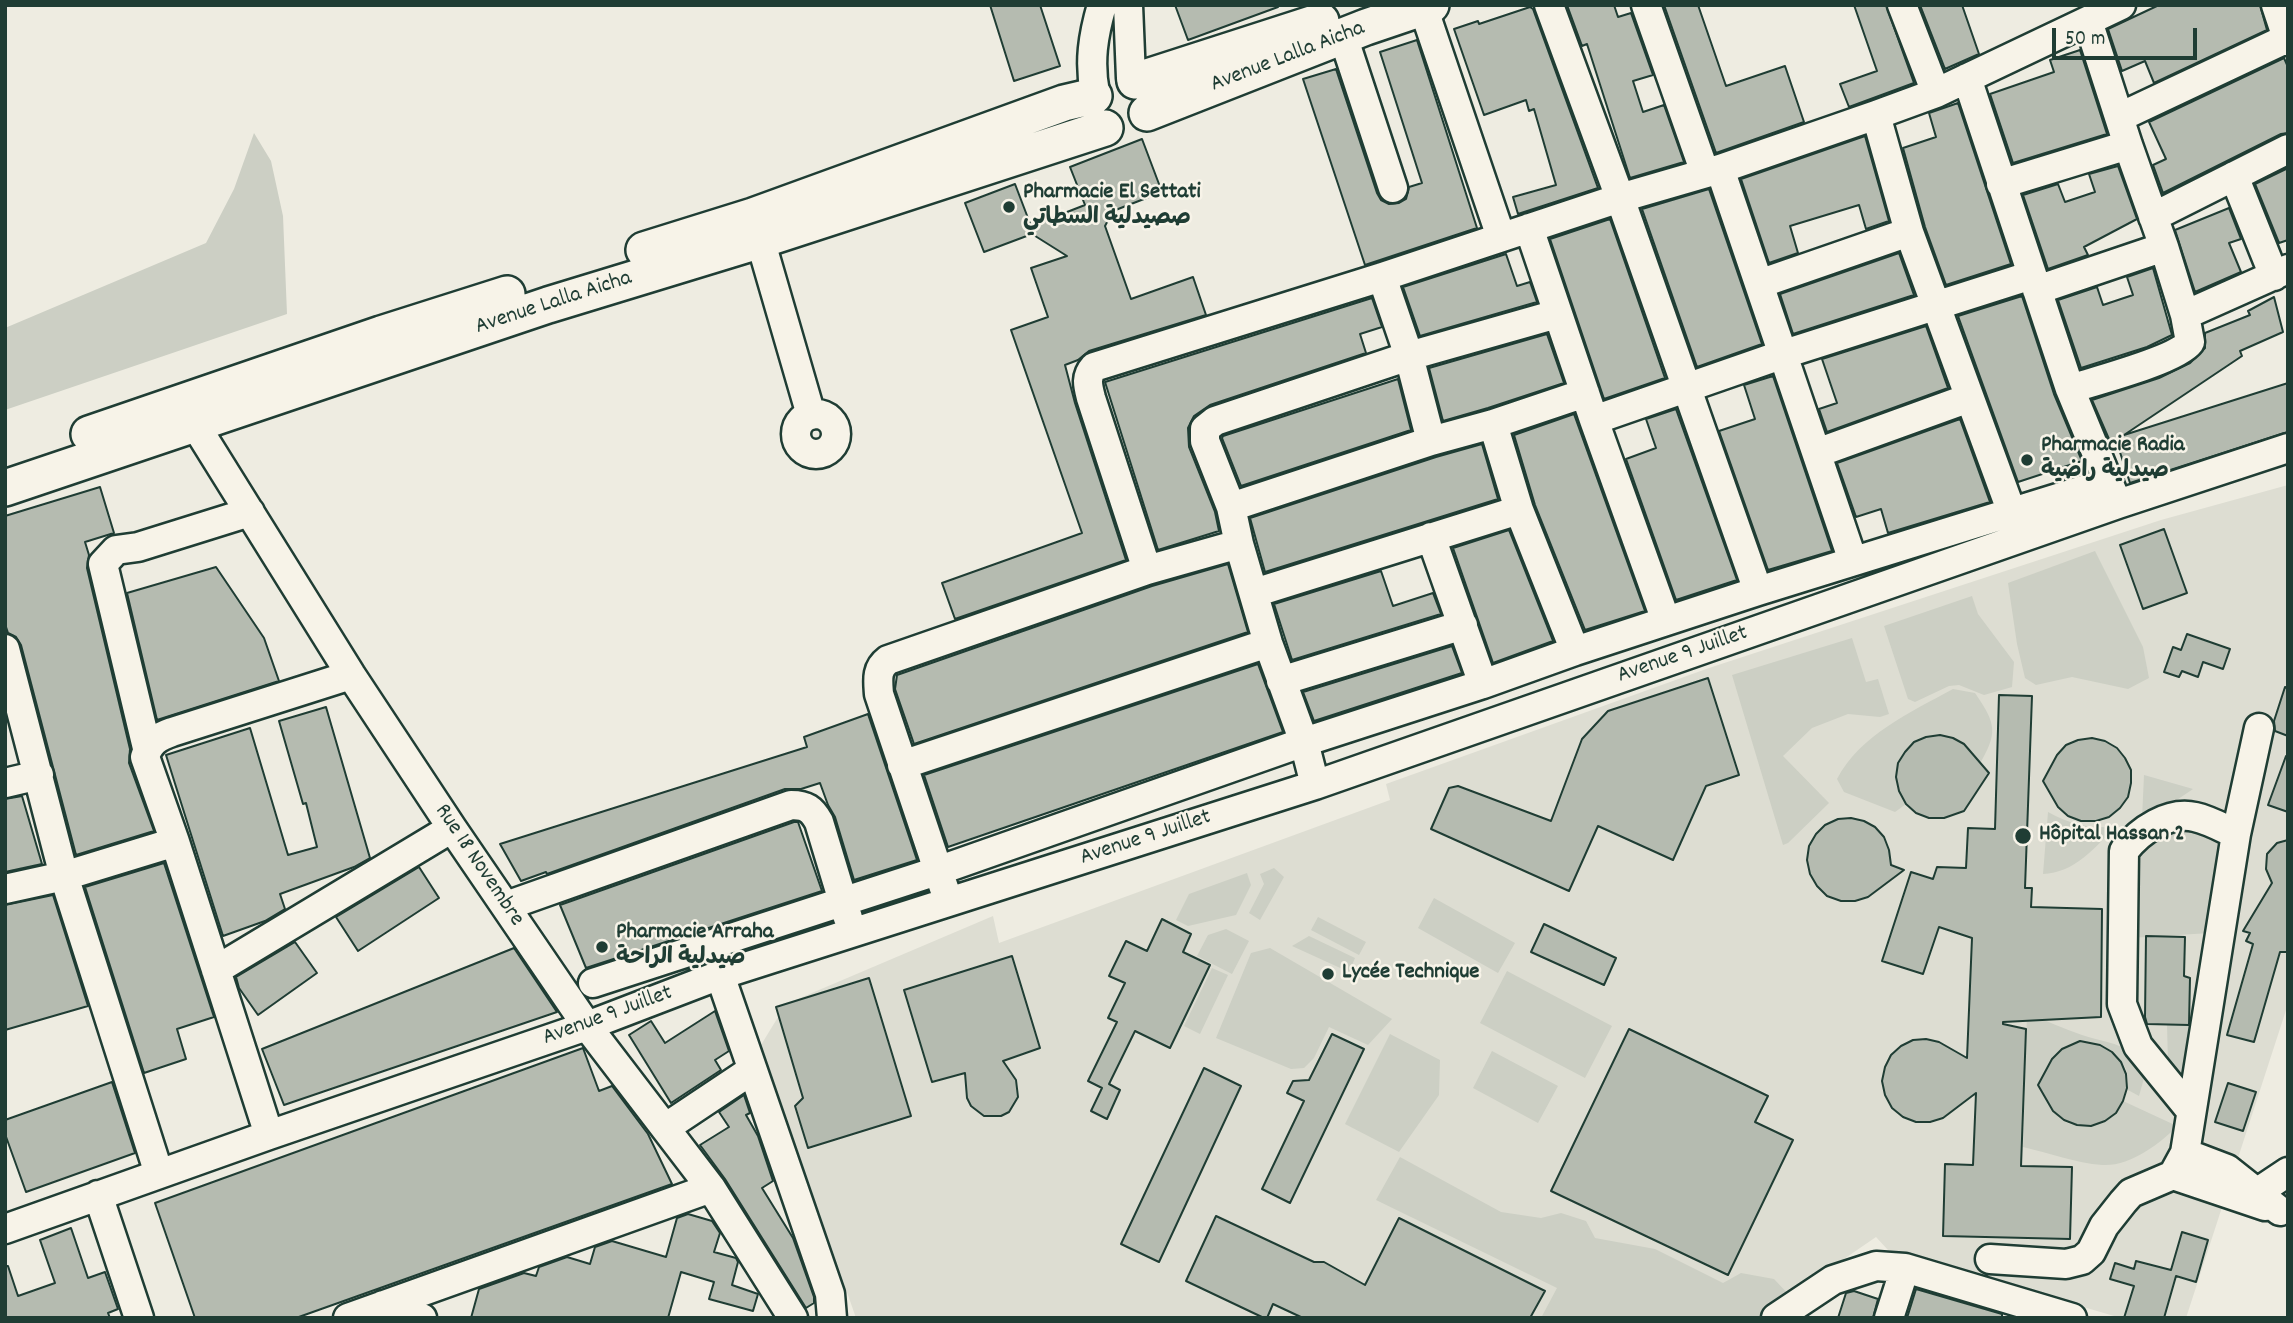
<!DOCTYPE html>
<meta charset="utf-8">
<style>
body{margin:0}
#map{position:relative;width:2293px;height:1323px;overflow:hidden;background:#eeece1;font-family:Dekko,sans-serif}
canvas{display:block}
.frame{position:absolute;inset:0;border:7px solid #1f3d34;pointer-events:none}
.scale{position:absolute;left:2052px;top:28px;width:145px;height:32px;box-sizing:border-box;border:4px solid #1f3d34;border-top:0;padding-left:9px;font-size:21px;line-height:24px;white-space:nowrap;color:#1f3d34;-webkit-text-stroke:5px #f7f3e8;paint-order:stroke}
</style>
<div id="map">
<canvas width="2293" height="1323"></canvas>
<div class="frame"></div>
<div class="scale">50 m</div>
</div>
<script>
const ctx = document.querySelector('canvas').getContext('2d');
ctx.lineJoin = 'round';
function fill(path, color) {
  ctx.fillStyle = color;
  ctx.fill(path, 'evenodd');
}
function stroke(path, color, width, dash) {
  ctx.strokeStyle = color;
  ctx.lineWidth = width;
  ctx.lineCap = dash ? 'butt' : 'round';
  ctx.setLineDash(dash || []);
  ctx.stroke(path);
}
function write(font, color, halo, rows, align = 'center') {
  ctx.font = font + ' Dekko,"Playpen Sans Arabic",sans-serif';
  ctx.lineWidth = 5;
  ctx.setLineDash([]);
  ctx.textBaseline = 'middle';
  ctx.strokeStyle = halo;
  ctx.fillStyle = color;
  for (const [text, x, y, turn = 0] of rows) {
    ctx.save();
    ctx.translate(x, y);
    ctx.rotate((+turn || 0) * Math.PI / 180);
    ctx.textAlign = isNaN(turn) ? turn : align;
    if (halo) ctx.strokeText(text, 0, 0);
    ctx.fillText(text, 0, 0);
    ctx.restore();
  }
}
fill(new Path2D(`
 M2288 485V1004L2186 1318H2121L1888 1250 1876 1237 1758 1318H856L761 1045 786 1004 993 916 999 943 1390 800 1386 784 1709 668 2161 520Z`), '#ddddd2');
fill(new Path2D(`
 M254 133 271 161 283 216 287 314 5 410V328L206 243 234 189Z
 M2095 551 2143 647 2149 678 2128 689 2072 677 2036 685 2025 678 2017 644 2008 583Z
 M1972 596 1978 614 2014 662 2012 687 1984 695 1959 685 1949 686 1915 702 1908 699 1884 626Z
 M1852 638 1866 682 1878 679 1889 714 1880 717 1848 714 1812 728 1783 756 1829 803 1788 843 1783 845 1732 675Z
 M1953 689 1975 693C1997 725 1998 733 1978 767 1953 705 1872 743 1906 804L1895 812 1844 792 1837 779C1860 735 1911 712 1953 689Z
 M2144 775 2193 789 2156 814 2142 819Z
 M2048 812C2072 825 2087 828 2115 827 2095 848 2074 873 2043 874Z
 M2181 818 2224 840 2210 933 2130 938 2126 858Z
 M1274 868 1284 877 1260 920 1249 913 1264 884 1260 874Z
 M1247 873 1251 885 1236 915 1188 926 1176 920 1189 894Z
 M1434 898 1515 943 1498 973 1418 928Z
 M1318 917 1366 942 1359 955 1311 930Z
 M1226 929 1249 941 1232 974 1197 956 1208 935Z
 M1309 936 1355 958 1349 972 1292 946Z
 M1270 948 1392 1019 1368 1045 1329 1027 1314 1058 1304 1068 1291 1069 1216 1038 1251 953Z
 M1212 968 1228 975 1200 1034 1184 1026Z
 M1507 971 1612 1026 1585 1078 1480 1023Z
 M2027 1013C2045 1020 2064 1029 2082 1035 2113 1045 2126 1041 2146 1071L2139 1096 2128 1090C2128 1084 2128 1075 2126 1069 2118 1051 2095 1040 2077 1043 2029 1053 2041 1125 2078 1125 2082 1125 2089 1121 2093 1120 2109 1115 2114 1115 2123 1101L2177 1126C2160 1144 2129 1167 2102 1165 2076 1163 2049 1153 2023 1147Z
 M2167 1024 2190 1025 2184 1076 2168 1063Z
 M1390 1034 1440 1060 1439 1095 1399 1152 1345 1124Z
 M1492 1051 1558 1086 1538 1123 1473 1088Z
 M1400 1157 1501 1212 1541 1218 1561 1213 1586 1221 1595 1238 1655 1249 1723 1283 1741 1273 1774 1279 1790 1296 1758 1318H1541L1557 1288 1376 1200Z`), '#cccfc4');
const building = new Path2D(`
 M990 5H1040L1060 66 1014 81Z
 M1175 5H1277L1278 7 1188 40Z
 M1567 5H1614L1618 17 1631 13 1653 75 1633 81 1643 112 1664 105 1684 162 1630 178 1587 44 1582 46Z
 M1664 5H1698L1726 86 1785 66 1804 122 1716 153Z
 M1854 5H1886L1914 83 1849 107 1840 84 1877 71Z
 M1920 5H1962L1979 54 1945 69Z
 M2159 5H2260L2267 30 2154 83 2145 61 2122 71 2108 29Z
 M1530 7 1533 9 1598 188 1518 214 1513 197 1556 185 1534 109 1529 111 1526 100 1484 115 1454 29 1478 21 1479 24Z
 M1417 40 1477 228 1365 265 1303 79 1336 69 1377 193 1381 200 1389 204 1399 203 1406 199 1409 187 1422 183 1380 52Z
 M2080 50 2107 134 2013 163 1990 94 2054 72 2050 60Z
 M2284 58 2288 67V133L2281 134 2163 193 2153 165 2166 159 2149 122Z
 M1958 103 2011 264 1946 285 1925 227 1903 148 1936 137 1929 113Z
 M1865 136 1889 221 1866 229 1859 205 1790 226 1798 253 1769 263 1741 179Z
 M1142 139 1162 192 1113 211 1105 226 1131 299 1193 277 1206 315 1089 351 1078 360 1065 365 1075 403 1126 560 955 619 942 583 1082 533 1011 330 1048 317 1031 268 1067 256 1032 234 984 252 965 203 1015 184 1031 226 1085 205 1070 167Z
 M2118 166 2137 219 2084 247 2088 255 2048 269 2023 195 2058 184 2065 202 2095 192 2089 174Z
 M2288 168V240L2279 243 2255 184Z
 M1709 189 1762 344 1697 367 1642 209Z
 M2229 208 2241 239 2229 243 2241 272 2195 292 2175 230Z
 M1610 219 1665 378 1604 399 1550 239Z
 M1899 253 1914 295 1793 334 1780 294Z
 M1506 254 1517 286 1530 282 1537 302 1420 336 1403 287Z
 M2153 268 2172 335 2147 347 2081 368 2058 300 2097 287 2103 305 2133 295 2127 277Z
 M2022 296 2054 394 2082 461 2018 482 1958 316Z
 M2274 297 2283 332 2240 351 2242 356 2124 435 2288 383V432L2130 483 2117 443 2112 446 2092 400 2159 378 2190 363 2205 348V333L2250 315 2248 311Z
 M1372 298 1382 327 1360 334 1366 353 1210 405 1194 416 1188 428 1189 447 1215 512 1219 531 1158 550 1105 382Z
 M1926 326 1948 388 1827 432 1819 409 1837 403 1822 359Z
 M1547 334 1564 383 1488 408 1443 421 1429 368Z
 M1773 376 1832 551 1768 570 1719 431 1755 419 1744 385Z
 M1398 379 1411 430 1241 486 1222 438 1223 436Z
 M1676 409 1737 580 1676 600 1626 459 1656 448 1646 419Z
 M1574 414 1645 611 1585 630 1535 505 1514 435Z
 M1960 419 1990 502 1888 533 1881 509 1856 517 1837 463Z
 M1482 444 1498 499 1265 572 1250 518 1436 457Z
 M100 487 114 533 85 542 89 555 87 568 130 749 129 763 154 831 76 855 21 645 16 637 8 633 5 624V516Z
 M2164 529 2187 593 2143 609 2120 545Z
 M1509 530 1553 641 1493 663 1453 548Z
 M1228 564 1248 632 914 744 895 689 897 675 1152 586Z
 M216 567 264 638 279 681 157 720 127 593Z
 M1381 571 1393 606 1433 593 1441 614 1292 660 1274 604Z
 M2187 634 2230 649 2223 669 2203 662 2198 677 2182 671 2179 677 2164 672 2173 647 2181 650Z
 M1452 646 1462 673 1314 721 1303 692Z
 M1258 664 1283 732 948 847 924 775Z
 M1708 678 1739 775 1706 786 1673 860 1598 826 1569 891 1431 829 1449 788 1458 786 1551 821 1582 739 1608 711Z
 M2285 687 2288 688V736L2275 731 2274 721Z
 M1999 695 2032 696 2025 888H2032L2031 907 2102 909 2101 1017 2003 1022V1024L2026 1029 2021 1166 2072 1167 2070 1239 1943 1236 1945 1164 1973 1165 1976 1093 1943 1118 1930 1122H1916L1903 1117 1892 1108 1885 1095 1882 1081 1885 1067 1891 1055 1901 1046 1913 1040 1926 1039 1939 1042 1967 1058 1972 938 1939 927 1923 974 1882 961 1911 872 1933 879 1937 867 1966 868 1968 828 1995 829Z
 M326 707 370 858 354 867 280 894 285 909 265 921 223 936 166 755 250 728 288 855 317 847 306 803 303 804 279 721Z
 M868 714 917 860 854 880 835 817 828 805 820 783 801 789H785L547 874 546 872 521 881 500 844 807 747 804 737Z
 M1940 735 1953 738 1964 744 1989 773 1964 811 1944 818H1929L1916 813 1906 804 1899 791 1896 777 1898 763 1905 752 1914 742 1926 737Z
 M2092 738 2105 741 2117 748 2125 758 2131 770V783L2128 797 2120 808 2109 817 2096 821H2081L2068 816 2058 807 2043 781 2057 755 2066 745 2078 740Z
 M2286 756H2288V812L2268 805Z
 M22 796 42 864 5 872V799Z
 M1851 818 1864 821 1875 827 1884 837 1889 850 1891 865 1904 870 1868 897 1855 901H1841L1827 896 1817 886 1810 874 1807 860 1809 846 1816 834 1825 825 1838 819Z
 M794 822H798L822 891 586 968 560 905Z
 M2288 840V952H2280L2254 1042 2227 1035 2253 944 2246 941 2250 933 2243 931 2272 883 2266 869 2267 854 2277 843Z
 M164 863 214 1017 177 1029 186 1059 144 1073 85 887Z
 M419 867 439 898 358 951 336 917Z
 M53 895 88 1006 5 1030V905Z
 M1162 919 1191 934 1183 952 1210 965 1170 1048 1135 1031 1109 1084 1120 1090 1107 1119 1091 1111 1102 1088 1088 1081 1117 1022 1108 1018 1125 983 1109 976 1126 941 1147 951Z
 M1544 924 1616 958 1604 985 1531 952Z
 M2146 936 2185 937 2184 976 2190 978 2189 1025 2147 1024 2145 1017Z
 M295 942 317 973 258 1015 239 988 236 977Z
 M514 948 557 1012 284 1105 262 1049Z
 M1012 956 1040 1048 1003 1061 1016 1080 1018 1097 1009 1112 1001 1116H984L971 1106 967 1098 965 1073 932 1082 904 990Z
 M869 978 911 1116 808 1148 795 1106 803 1098 776 1007Z
 M715 1011 729 1051 715 1060 721 1070 671 1103 629 1035 651 1021 665 1043Z
 M1629 1029 1768 1096 1755 1122 1793 1140 1728 1275 1551 1191Z
 M1332 1034 1364 1049 1290 1203 1262 1189 1304 1101 1287 1093 1293 1081 1309 1080Z
 M2080 1041 2100 1045 2112 1052 2121 1062 2126 1074 2127 1088 2123 1101 2116 1113 2105 1121 2091 1126 2077 1125 2064 1120 2053 1111 2038 1085 2052 1059 2062 1049Z
 M583 1048 599 1091 612 1086 648 1134 672 1184 296 1318H195L155 1203Z
 M1204 1068 1241 1086 1159 1262 1121 1244Z
 M112 1082 135 1153 26 1192 5 1134V1120Z
 M2228 1083 2256 1092 2243 1131 2215 1122Z
 M744 1095 750 1113 746 1115 758 1136 773 1181 762 1188 793 1238 814 1297V1303L806 1308 725 1179 700 1145 729 1127 719 1112Z
 M688 1214 712 1221 720 1233 714 1252 736 1258 738 1262 732 1285 758 1294 753 1311 709 1299 714 1282 681 1272 668 1318H471L479 1289 524 1273 536 1276 539 1267 567 1257 590 1264 595 1247 612 1241 666 1257 677 1218Z
 M1216 1216 1314 1262H1324L1365 1285 1399 1218 1545 1291 1530 1318H1303L1273 1304 1267 1318H1264L1186 1281Z
 M71 1228 88 1278 105 1272 118 1309 108 1313 110 1318H5V1266H8L18 1296 55 1283 40 1240Z
 M2182 1232 2208 1240 2196 1282 2176 1276 2164 1318H2124L2134 1286 2110 1279 2115 1263 2134 1269 2136 1261 2171 1270Z
 M1916 1289 2002 1314V1318H1907Z
 M1854 1291 1878 1299 1873 1318H1838L1846 1293Z`);
fill(building, '#b5bbb0');
stroke(building, '#1f3d34', 2);
const minor = new Path2D(`
 M1128 5 1131 78
 M1549 5 1620 198 1758 591
 M1646 5 1705 173
 M1902 5 1936 93
 M2276 5 2288 41
 M1423 7 1501 237
 M1343 36 1393 188
 M1967 78 2070 389 2115 498
 M1095 93C1089 62 1093 36 1102 5
 M1876 115 1909 232 2012 513
 M2120 117 2288 38
 M1720 169 1853 561
 M2234 176 2274 276
 M2001 184 2128 145
 M2153 217 2288 149
 M755 222 811 415
 M1529 228 1594 420 1666 621
 M1382 277 1409 356 1431 441
 M1759 284 1909 232
 M2037 290 2164 247
 M2185 315 2288 269
 M2070 389C2095 381 2177 360 2190 342L2185 315 2164 247 2128 145 2088 21
 M186 406 194 423 351 675 452 828 587 1026 711 1188 793 1318
 M796 434a20 20 0 1 1 40 0a20 20 0 1 1-40 0Z
 M1594 420 1781 355 2032 275
 M1493 424 1519 510 1575 651
 M1817 453 1969 398
 M1231 507 1431 441 1493 424 1585 393
 M1431 537 1483 684
 M1147 570 1091 398C1088 386 1085 377 1094 367L1382 277 1620 198 1720 169 1876 115 1936 93 2121 5
 M1254 593 1519 510
 M5 649 64 876 159 1174
 M1281 681 1463 625
 M2259 728 2236 834 2185 1153 2227 1169 2280 1211
 M147 748 103 564 116 550 138 547 250 512
 M902 765 1268 643
 M5 783 39 775
 M1315 785 1304 742 1268 643 1239 544 1231 507 1205 441V429L1215 421 1409 356 1557 314
 M944 888 879 694C878 680 876 669 888 660L1147 570 1239 544
 M5 889 64 876 175 842
 M506 906 791 805C806 805 812 809 819 822L848 918
 M216 970 452 828
 M720 975 830 1294 832 1318
 M593 983 940 870 1304 742 1483 684 1575 651 1758 591 2109 482
 M2191 1111 2138 1046 2122 1004 2124 851C2140 830 2169 811 2195 817 2209 820 2223 828 2236 834
 M665 1128 752 1070
 M269 1135 175 842 145 757C149 742 158 737 172 732L351 675
 M2173 1175 2265 1206
 M2258 1192 2288 1172
 M98 1195 139 1318
 M5 1229 269 1135 587 1026 720 975 1315 785 2118 504 2288 448
 M1990 1259 2066 1264 2082 1260 2091 1252 2104 1226 2123 1202 2131 1193 2173 1175 2185 1153
 M383 1305 422 1318
 M348 1318 711 1188
 M1776 1318 1833 1280 1876 1266 1905 1268 2072 1318
 M1889 1318 1905 1268`);
const major = new Path2D(`
 M1135 81 1321 21
 M1147 113 1366 27 1431 5
 M644 250 753 216 1064 103 1094 96
 M89 434 381 334 507 294
 M5 488 548 305 761 240 1105 128`);
stroke(minor, '#1f3d34', 33);
stroke(major, '#1f3d34', 40);
stroke(minor, '#f7f3e8', 28);
stroke(major, '#f7f3e8', 35);
for (const [x, y, r, color] of [
 [1009,207,7,"#1f3d34"],
 [2027,460,7,"#1f3d34"],
 [2023,836,9,"#1f3d34"],
 [602,947,7,"#1f3d34"],
 [1328,974,7,"#1f3d34"]
]) {
  const dot = new Path2D();
  dot.arc(x, y, r, 0, 2 * Math.PI);
  ctx.fillStyle = color;
  ctx.fill(dot);
  stroke(dot, '#f7f3e8', 2.5);
}
write('23px', '#1f3d34', '#f7f3e8', [
 ["Avenue Lalla Aicha",1288,58,-21],
 ["Avenue Lalla Aicha",554,304,-18],
 ["Avenue 9 Juillet",1683,656,-19],
 ["Avenue 9 Juillet",1146,839,-18],
 ["Rue 18 Novembre",478,866,56],
 ["Avenue 9 Juillet",608,1017,-20]
]);
write('bold 23px', '#1f3d34', '#f7f3e8', [
 ["Pharmacie El Settati",1023,194],
 ["صصيدلية السطاتي",1023,220],
 ["Pharmacie Radia",2041,447],
 ["صيدلية راضية",2041,473],
 ["Hôpital Hassan 2",2039,836],
 ["Pharmacie Arraha",616,934],
 ["صيدلية الراحة",616,960],
 ["Lycée Technique",1342,974]
], 'left');
</script>
